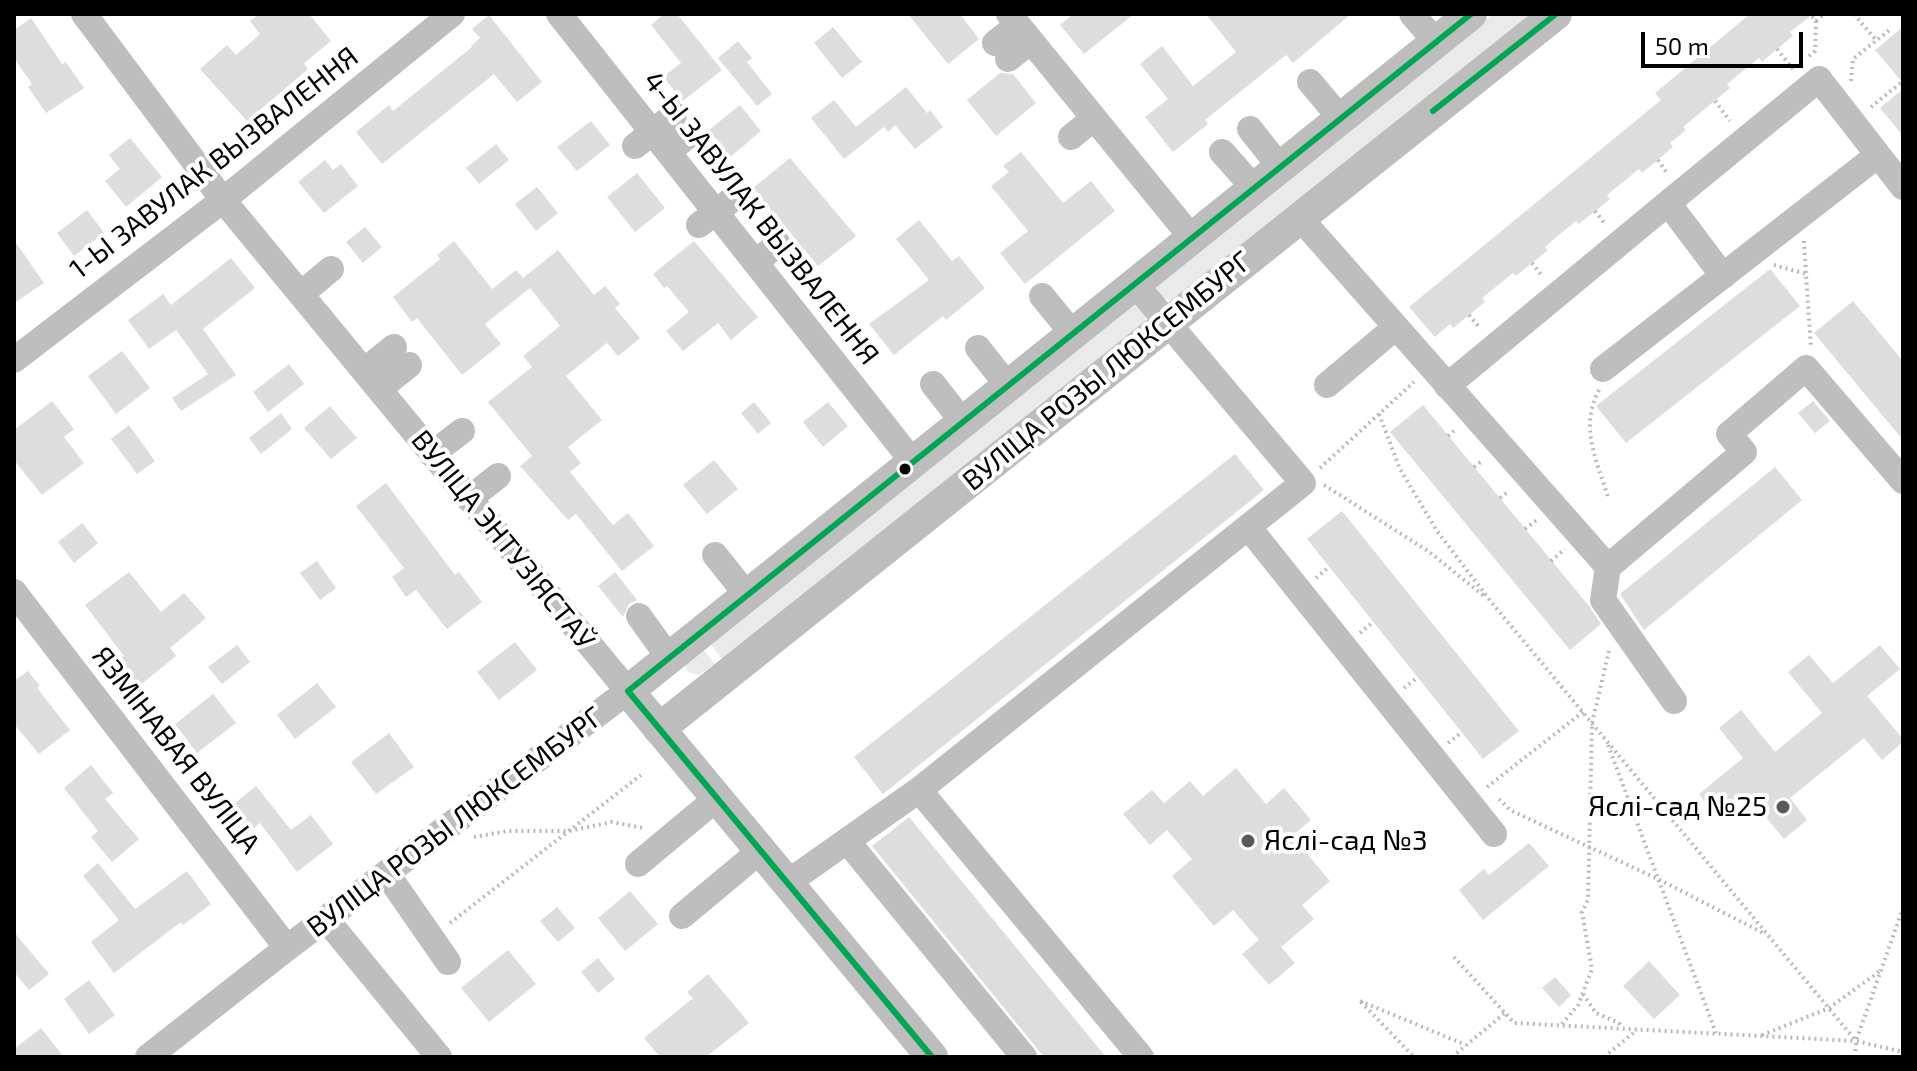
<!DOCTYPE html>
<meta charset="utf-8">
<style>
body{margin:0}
#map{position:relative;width:1917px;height:1071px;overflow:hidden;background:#fff;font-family:"Exo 2",sans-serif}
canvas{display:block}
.frame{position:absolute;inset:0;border:16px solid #000;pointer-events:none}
.scale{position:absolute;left:1641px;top:32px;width:162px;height:36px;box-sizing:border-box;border:4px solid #000;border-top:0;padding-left:10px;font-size:24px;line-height:28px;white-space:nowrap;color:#000;-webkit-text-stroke:6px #fff;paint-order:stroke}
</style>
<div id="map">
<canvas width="1917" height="1071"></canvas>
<div class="frame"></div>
<div class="scale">50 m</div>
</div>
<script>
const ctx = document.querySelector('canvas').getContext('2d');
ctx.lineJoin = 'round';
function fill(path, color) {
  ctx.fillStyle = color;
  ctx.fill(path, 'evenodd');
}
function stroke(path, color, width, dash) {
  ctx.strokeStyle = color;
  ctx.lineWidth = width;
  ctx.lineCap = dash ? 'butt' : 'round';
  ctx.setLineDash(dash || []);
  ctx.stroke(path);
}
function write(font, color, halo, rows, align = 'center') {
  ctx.font = font + ' "Exo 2",sans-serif';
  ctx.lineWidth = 8;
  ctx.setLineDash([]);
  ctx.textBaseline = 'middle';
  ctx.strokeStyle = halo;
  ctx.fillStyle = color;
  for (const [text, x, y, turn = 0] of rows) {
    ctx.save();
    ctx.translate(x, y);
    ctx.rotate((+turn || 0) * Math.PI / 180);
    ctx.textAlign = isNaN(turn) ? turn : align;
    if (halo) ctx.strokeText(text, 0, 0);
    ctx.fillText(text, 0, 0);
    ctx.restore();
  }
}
fill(new Path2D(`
 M1493 14H1536L1172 300 1161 298 1156 287 1171 269Z
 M1136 303 1146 316 1145 322 722 659 705 637Z
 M698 643 715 664 699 675 688 672 683 662Z`), '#eaeaea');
fill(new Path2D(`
 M259 14H309L331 41 304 63 308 69 247 121 200 69 227 45 236 55 260 34 250 21Z
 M664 14H677L722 70 683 101 663 77 681 63 651 25Z
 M908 14H960L979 39 948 64Z
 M1073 14H1134L1084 54 1060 25Z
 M1206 14H1351L1293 63 1286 55 1205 120 1208 124 1173 152 1145 117 1168 99 1140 64 1162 46 1193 86 1236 52Z
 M1750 14H1813L1790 32 1793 36 1777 49 1762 62 1759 58 1727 84 1730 88 1683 127 1686 130 1670 143 1673 147 1642 173 1639 169 1607 195 1610 199 1579 224 1576 221 1560 234 1545 247 1548 250 1516 276 1513 273 1482 298 1485 302 1453 328 1450 324 1435 337 1409 307 1661 100 1655 93Z
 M489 15 542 82 517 102 494 74 382 164 356 132 389 105 393 111 472 47 471 46 480 38 472 29Z
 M31 18 62 64 66 62 84 88 46 113 28 87 32 84 14 58V30Z
 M833 27 862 62 842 78 814 43Z
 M1903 27V83L1875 50Z
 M738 41 752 58 747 62 772 94 757 106 718 58Z
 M1000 73 1013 74 1036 103 996 136 967 100Z
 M906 87 927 113 930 110 943 127 915 149 895 125 888 132 884 127 844 159 811 118 834 100 856 127Z
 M1903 89V136L1880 108Z
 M740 105 761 131 730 157 709 130Z
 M591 121 610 145 577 171 557 147Z
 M130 138 162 177 126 207 105 181 120 169 109 155Z
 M496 144 509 160 479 184 466 168Z
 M1021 152 1063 203 1091 181 1115 211 1025 284 1000 253 1028 231 991 186 1009 172 1003 166Z
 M790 158 856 236 818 266 753 188Z
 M325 160 333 170 341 164 358 186 324 213 298 182Z
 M637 173 665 208 635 232 607 197Z
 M537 187 558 213 536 231 515 204Z
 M87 210 104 233 74 256 57 233Z
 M919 220 952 261 959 256 985 288 946 320 943 316 894 355 869 324 929 280 896 239Z
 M365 227 382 247 363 263 346 242Z
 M14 240 44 283 14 303Z
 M454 241 492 289 516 270 523 278 558 250 594 295 605 286 620 304 615 308 640 338 618 356 607 343 566 376 602 420 568 447 581 463 570 472 613 525 628 513 654 546 622 571 576 514 568 520 520 466 532 456 488 402 532 367 523 356 560 326 530 288 485 324 501 344 462 375 417 318 412 322 393 297 440 259 437 255Z
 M694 241 758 317 731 340 718 323 683 351 666 331 689 312 667 286 664 288 653 274Z
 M231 258 255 288 203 329 236 375 181 411 172 398 208 374 176 330 149 349 128 320 163 294 171 305Z
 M1770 269 1800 306 1626 443 1596 406Z
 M1853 301 1903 361V440L1814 333Z
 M122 351 150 388 116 414 88 376Z
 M289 364 304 384 268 412 253 392Z
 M52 401 74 429 64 437 84 463 42 495 14 460V430Z
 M1813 401 1830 421 1815 433 1798 413Z
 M754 402 771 423 758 434 741 413Z
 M828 402 848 426 823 447 803 422Z
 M1423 405 1589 606 1601 624 1570 650 1390 432Z
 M330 406 357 438 331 459 304 428Z
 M281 413 292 429 261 454 249 438Z
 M129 425 155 461 137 474 111 439Z
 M1235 454 1264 490 883 794 854 757Z
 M714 460 738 489 707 514 683 485Z
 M1775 467 1802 500 1644 630 1620 594Z
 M386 483 455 575 459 572 482 602 447 629 416 590 406 597 392 577 404 568 356 506Z
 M1342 511 1519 731 1483 759 1307 539Z
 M82 523 98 543 74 563 58 542Z
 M317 561 336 588 320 600 300 573Z
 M129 572 161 612 184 593 206 618 170 648 176 656 139 686 118 660 124 656 85 605Z
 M615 572 637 600 629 604 623 617 598 586Z
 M515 642 537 670 499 700 477 672Z
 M237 645 250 662 222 684 208 667Z
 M1880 645 1900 669 1867 696 1903 739V742L1882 760 1864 738 1790 798 1807 820 1784 839 1746 793 1717 817 1699 794 1743 758 1719 728 1741 710 1775 752 1822 713 1788 672 1809 655 1833 683Z
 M28 671 40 686 37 688 70 730 39 754 14 724V681Z
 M317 683 336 707 295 739 277 715Z
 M213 694 236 723 197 753 175 724Z
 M389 733 414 767 376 794 351 762Z
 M91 765 113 793 105 799 139 839 112 862 91 837 98 831 64 788Z
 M1236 768 1266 804 1284 788 1311 820 1292 836 1330 881 1302 905 1314 919 1281 947 1295 963 1269 985 1242 954 1259 940 1233 910 1214 926 1172 876 1192 859 1167 830 1150 845 1123 814 1152 790 1164 803 1190 781 1203 796Z
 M256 786 291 830 311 815 333 844 297 872 260 823 244 836 224 812Z
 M909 817 1106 1057H1044L872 846Z
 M1529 843 1549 866 1483 920 1459 890 1484 869 1489 875Z
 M98 863 135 909 187 871 211 904 183 925 181 922 114 973 91 942 119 920 83 876Z
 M630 891 658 924 625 951 598 918Z
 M557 907 575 928 558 942 540 921Z
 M14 932 49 974 29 990 14 972Z
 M508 950 536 984 489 1022 461 988Z
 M598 958 615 979 598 993 581 972Z
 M1649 961 1680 995 1654 1019 1623 986Z
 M708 974 749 1023 706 1057H660L644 1038 693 998 687 992Z
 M1555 977 1571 995 1559 1007 1542 988Z
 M89 980 115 1015 89 1034 64 999Z
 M41 1028 64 1057H14V1049Z`), '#ddd');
stroke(new Path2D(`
 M1854 14 1876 40
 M1816 21 1824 14
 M1777 49 1793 69
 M1809 56 1815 51 1816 21 1810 14
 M1851 81 1853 59 1891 29
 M1715 101 1730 121
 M1871 107 1903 81
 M1658 160 1667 173
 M1595 211 1605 224
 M1804 241 1806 274
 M1532 263 1542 276
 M1774 265 1806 274 1811 348
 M1469 315 1480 328
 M1599 390C1579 427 1597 461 1608 497
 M1379 414 1400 469 1437 531 1492 603 1856 1041 1903 1052
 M1448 436 1456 429
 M1474 467 1483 460
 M1320 468 1414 382
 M1324 485 1428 551 1484 596
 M1500 498 1509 491
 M1525 529 1538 519
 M1551 561 1565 549
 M1316 578 1329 567
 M1360 633 1373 622
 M1404 688 1418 677
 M1448 743 1462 732
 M1608 745 1716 1033
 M1487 787 1583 712
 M1499 799 1510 810 1660 880 1765 934
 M474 837 507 831H569L612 822 643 828
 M450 923 641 775
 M1454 957 1514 1023 1856 1041
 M1583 994 1596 1013 1619 1023 1621 1028
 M1360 1001 1466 1045
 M1361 1002 1414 1057
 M1562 1024 1578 1005 1592 969 1582 912 1588 900 1592 723 1609 651
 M1762 1035 1829 1008 1880 971
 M1452 1057 1505 1013
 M1604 1057 1637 1030
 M1855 1057 1856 1041 1903 908`), '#b8b8b8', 4, [2, 4]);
stroke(new Path2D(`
 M84 14 223 200 628 691 287 948 148 1057
 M559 14 913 462
 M1009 14 1192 238
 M1412 14 1436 42
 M995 43 1018 25
 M1008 59 1031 41
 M1310 82 1341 119
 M1250 129 1280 167
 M1071 137 1094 118
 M635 146 674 115
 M668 152 689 135
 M1222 152 1254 188
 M1300 218 1608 567 1744 452 1729 434 1806 368 1903 481
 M699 225 738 195
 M756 262 778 244
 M1723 276 1668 203 1819 79 1903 187
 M1135 284 1303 483 919 790 1141 1057
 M301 294 331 269
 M1042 296 1073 334
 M978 348 1008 386
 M14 360 223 200 452 14
 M1603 369 1878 155
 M364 371 394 347
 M933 384 963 422
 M1327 385 1396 327
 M1447 386 1668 203
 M379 389 409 365
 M432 454 462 431
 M469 499 498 476
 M1249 528 1494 834
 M715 555 747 595
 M1608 567 1603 600 1674 701
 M14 592 287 948
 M639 616 669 658
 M847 841 1024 1057
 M638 864 716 799
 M387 874 448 962
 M787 883 919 790
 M682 916 760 851
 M326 919 439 1057`), '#bebebe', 26);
stroke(new Path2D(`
 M659 729 1556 14
 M932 1057 628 691 1471 14`), '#bdbdbd', 32);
stroke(new Path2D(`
 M1433 111 1556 14
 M932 1057 628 691 1471 14`), '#00a651', 6);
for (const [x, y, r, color] of [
 [905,469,7,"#000"],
 [1783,807,8,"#595959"],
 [1248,841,8,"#595959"]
]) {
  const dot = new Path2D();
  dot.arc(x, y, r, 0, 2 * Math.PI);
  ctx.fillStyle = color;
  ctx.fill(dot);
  stroke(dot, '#fff', 3);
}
write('28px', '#000', '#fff', [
 ["1-Ы ЗАВУЛАК ВЫЗВАЛЕННЯ",214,163,-38],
 ["4-Ы ЗАВУЛАК ВЫЗВАЛЕННЯ",761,218,52],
 ["ВУЛІЦА РОЗЫ ЛЮКСЕМБУРГ",1107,371,-39],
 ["ВУЛІЦА ЭНТУЗІЯСТАЎ",503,540,51],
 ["ЯЗМІНАВАЯ ВУЛІЦА",176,750,52],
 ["ВУЛІЦА РОЗЫ ЛЮКСЕМБУРГ",455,822,-37]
]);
write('28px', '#000', '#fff', [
 ["Яслі-сад №25",1767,807],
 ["Яслі-сад №3",1264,841,"left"]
], 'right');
</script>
